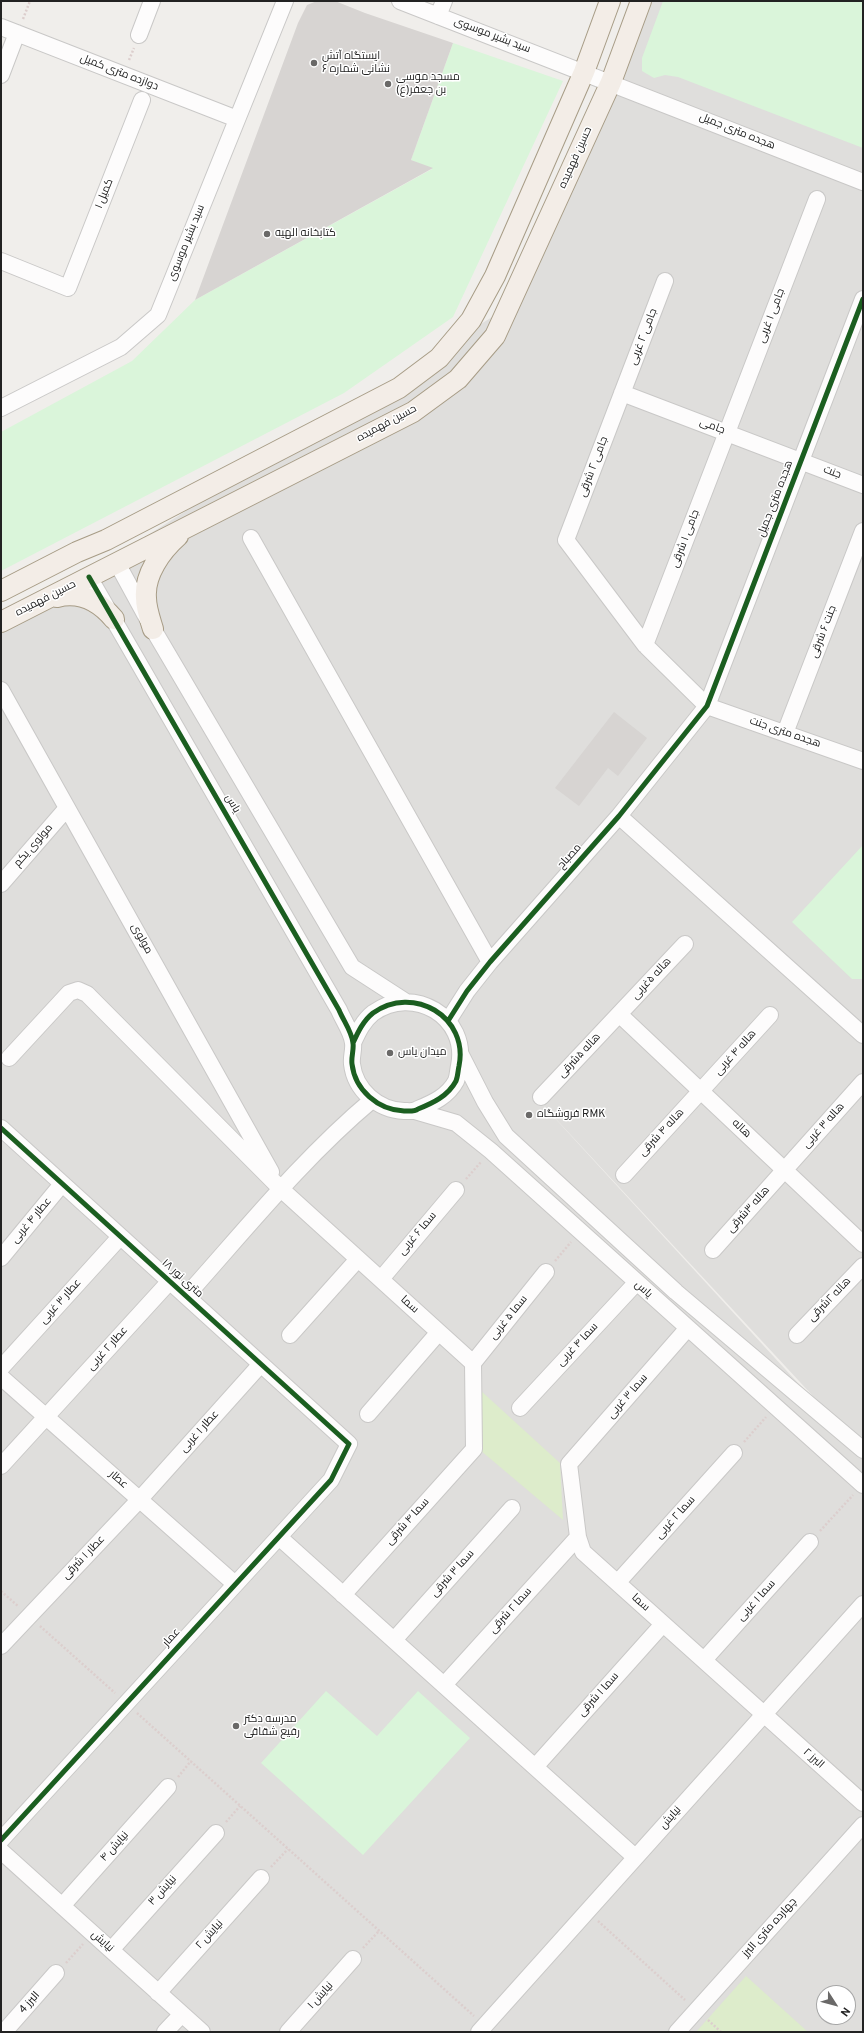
<!DOCTYPE html>
<meta charset="utf-8">
<style>
body{margin:0}
#map{position:relative;width:864px;height:2033px;overflow:hidden;background:#f0eeeb;font-family:Overpass,sans-serif}
canvas{display:block}
.frame{position:absolute;inset:0;border:2px solid #222;pointer-events:none}
.north{position:absolute;left:816px;top:1985px;width:40px;height:40px;box-sizing:border-box;background:#fff;border:1px solid #a7a7a7;border-radius:50%;rotate:126deg;font-size:11px;font-weight:700;line-height:16px;text-align:center;color:#222}
.north::after{content:'';display:block;margin:auto;width:14px;height:18px;background:#6a6968;clip-path:polygon(50% 0,100% 100%,50% 72%,0 100%)}
</style>
<div id="map">
<canvas width="864" height="2033"></canvas>
<div class="frame"></div>
<div class="north">N</div>
</div>
<script>
const ctx = document.querySelector('canvas').getContext('2d');
ctx.lineJoin = 'round';
function fill(path, color) {
  ctx.fillStyle = color;
  ctx.fill(path, 'evenodd');
}
function stroke(path, color, width, dash) {
  ctx.strokeStyle = color;
  ctx.lineWidth = width;
  ctx.lineCap = dash ? 'butt' : 'round';
  ctx.setLineDash(dash || []);
  ctx.stroke(path);
}
function write(font, color, halo, rows, align = 'center') {
  ctx.font = font + ' Overpass,Cairo,sans-serif';
  ctx.lineWidth = 3;
  ctx.setLineDash([]);
  ctx.textBaseline = 'middle';
  ctx.strokeStyle = halo;
  ctx.fillStyle = color;
  for (const [text, x, y, turn = 0] of rows) {
    ctx.save();
    ctx.translate(x, y);
    ctx.rotate((+turn || 0) * Math.PI / 180);
    ctx.textAlign = isNaN(turn) ? turn : align;
    if (halo) ctx.strokeText(text, 0, 0);
    ctx.fillText(text, 0, 0);
    ctx.restore();
  }
}
fill(new Path2D(`
 M638 1H863V1450L530 1091 863 1454V2032H1V620L107 561 522 298ZM824 1993H848V2017H824Z`), '#dfdedc');
fill(new Path2D(`
 M480 1390 560 1463 563 1520 480 1450Z
 M746 1976 808 2032H696Z`), '#ddeccb');
fill(new Path2D(`
 M663 1H863V148L678 77 665 75 654 78 642 71V58Z
 M453 43 563 81 453 317 344 393 1 571V432L132 361 195 300 432 169 411 160Z
 M863 845V979H852L792 922Z
 M326 1691 377 1736 418 1691 470 1738 363 1855 261 1763Z`), '#daf5da');
fill(new Path2D(`
 M317 1H335L365 13 453 43 411 160 433 168 195 300 298 23 307 5Z
 M614 712 647 738 618 776 608 768 579 806 555 788Z`), '#d7d4d2');
const minor = new Path2D(`
 M400 1 863 182
 M438 16 444 1
 M1 27 237 119
 M139 35 152 1
 M1 75 17 33
 M1 261 68 288 142 100
 M665 281 566 540 645 645 707 706 863 761
 M622 393 863 485
 M1 408 121 347 158 315 285 1
 M251 538 490 962
 M117 563 153 629 352 967 406 1002
 M89 577 339 1010C343 1020 352 1032 353 1043 354 1050 351 1057 352 1064 355 1090 378 1110 404 1111 409 1111 414 1112 418 1109 433 1103 448 1096 456 1081 458 1076 458 1070 459 1066 469 1017 413 984 373 1013 363 1021 358 1032 353 1043
 M645 645 817 199
 M1 690 271 1172
 M785 733 863 531
 M619 816 863 1035
 M1 884 67 808
 M619 1014 863 1244
 M448 1021 467 991 490 962 619 816 707 706 863 299
 M461 1055 485 1102 506 1136 676 1292 863 1450
 M9 1058 69 993 78 990 87 994 281 1189 473 1363 474 1449 343 1595
 M541 1097 685 944
 M415 1111 456 1123 491 1151 863 1485
 M1 1128 349 1444 331 1480 1 1840
 M624 1175 770 1015
 M713 1250 863 1082
 M1 1258 62 1184
 M381 1279 456 1190
 M186 1296C246 1229 303 1158 372 1100
 M687 1329 569 1464 578 1537 583 1552 863 1803
 M290 1335 358 1259
 M797 1335 863 1266
 M473 1363 546 1272
 M1 1368 120 1237
 M1 1377 235 1584
 M520 1408 636 1283
 M368 1414 439 1332
 M1 1466 170 1281
 M279 1537 635 1857
 M618 1582 734 1453
 M394 1640 512 1508
 M1 1646 140 1499 261 1364
 M704 1660 810 1542
 M444 1685 578 1537
 M535 1767 663 1624
 M1 1851 202 2032
 M62 1906 168 1787
 M111 1950 216 1833
 M158 1993 261 1878
 M4 2032 56 1973
 M165 2032 182 2014
 M288 2032 353 1959
 M479 2032 863 1604
 M677 2032 863 1825`);
const major = new Path2D(`
 M1 591 77 552 106 540 399 388 439 358 471 320 495 276 584 72 610 1
 M57 597C80 591 99 601 114 619
 M1 622 413 412 458 379 495 336 611 82 641 1
 M153 629C150 619 146 608 146 598 144 575 161 551 178 536`);
stroke(minor, '#c9c8c7', 18);
stroke(major, '#a79c86', 22);
stroke(new Path2D(`
 M23 19 30 1
 M129 60 134 48
 M466 1179 481 1162
 M555 1261 571 1242
 M744 1442 766 1417
 M820 1531 853 1495
 M1 1591 19 1607
 M40 1626 115 1693
 M137 1713 474 2016
 M178 1777 191 1761
 M226 1822 240 1806
 M271 1867 288 1849
 M598 1921 685 2000
 M363 1948 379 1931
 M66 1963 83 1944
 M708 2020 721 2032`), '#dccecd', 2.5, [2, 2]);
stroke(minor, '#fdfcfc', 16);
stroke(major, '#f3ede7', 20);
stroke(new Path2D(`
 M89 577 339 1010C343 1020 352 1032 353 1043 354 1050 351 1057 352 1064 355 1090 378 1110 404 1111 409 1111 414 1112 418 1109 433 1103 448 1096 456 1081 458 1076 458 1070 459 1066 469 1017 413 984 373 1013 363 1021 358 1032 353 1043
 M448 1021 467 991 490 962 619 816 707 706 863 299
 M1 1128 349 1444 331 1480 1 1840`), '#1b5e20', 5);
for (const [x, y, r, color] of [
 [314,63,4,"#6a6968"],
 [388,84,4,"#6a6968"],
 [267,234,4,"#6a6968"],
 [390,1053,4,"#6a6968"],
 [529,1115,4,"#6a6968"],
 [236,1726,4,"#6a6968"]
]) {
  const dot = new Path2D();
  dot.arc(x, y, r, 0, 2 * Math.PI);
  ctx.fillStyle = color;
  ctx.fill(dot);
  stroke(dot, '#fff', 1.5);
}
write('11px', '#222', '#fff', [
 ["سید بشیر موسوی",492,36,21],
 ["دوازده متری کمیل",119,73,21],
 ["هجده متری جمیل",737,132,22],
 ["حسین فهمیده",576,158,-66],
 ["کمیل ۱",105,194,-68],
 ["سید بشیر موسوی",187,243,-68],
 ["جامی ۱ غربی",772,316,-69],
 ["جامی ۲ غربی",644,337,-69],
 ["حسین فهمیده",387,424,-28],
 ["جامی",712,427,21],
 ["جامی ۲ شرقی",594,467,-69],
 ["جنت",832,473,21],
 ["هجده متری جمیل",776,499,-69],
 ["جامی ۱ شرقی",686,539,-69],
 ["حسین فهمیده",46,599,-27],
 ["جنت ۶ شرقی",824,632,-69],
 ["هجده متری جنت",785,733,19],
 ["یاس",232,804,60],
 ["مولوی یکم",34,846,-49],
 ["مصباح",570,857,-48],
 ["مولوی",141,939,61],
 ["هاله ۵غربی",652,979,-47],
 ["هاله ۴ غربی",736,1053,-48],
 ["هاله ۵شرقی",580,1056,-47],
 ["هاله ۳ غربی",824,1126,-48],
 ["هاله",741,1129,43],
 ["هاله ۴ شرقی",662,1133,-47],
 ["هاله ۳شرقی",749,1210,-48],
 ["عطار ۴ غربی",32,1221,-50],
 ["سما ۶ غربی",418,1234,-50],
 ["۱۸ متری نور",182,1279,42],
 ["یاس",643,1290,42],
 ["هاله ۲شرقی",830,1300,-46],
 ["عطار ۳ غربی",61,1302,-48],
 ["سما",409,1305,42],
 ["سما ۵ غربی",509,1318,-51],
 ["سما ۴ غربی",578,1345,-47],
 ["عطار ۲ غربی",108,1349,-48],
 ["سما ۳ غربی",628,1397,-49],
 ["عطار ۱ غربی",200,1432,-48],
 ["عطار",118,1480,41],
 ["سما ۲ غربی",676,1518,-48],
 ["سما ۴ شرقی",408,1522,-48],
 ["عطار ۱ شرقی",84,1558,-46],
 ["سما ۳ شرقی",453,1574,-48],
 ["سما ۱ غربی",757,1601,-48],
 ["سما",640,1603,42],
 ["سما ۲ شرقی",511,1611,-48],
 ["عمار",172,1638,-48],
 ["سما ۱ شرقی",599,1695,-48],
 ["البرز ۲",813,1759,42],
 ["نیایش",671,1818,-48],
 ["نیایش ۴",115,1847,-48],
 ["نیایش ۳",163,1891,-48],
 ["چهارده متری البرز",770,1928,-48],
 ["نیایش ۲",210,1935,-48],
 ["نیایش",102,1942,42],
 ["نیایش ۱",321,1996,-48],
 ["البرز 4",30,2003,-48]
]);
write('11px', '#222', '#fff', [
 ["ایستگاه آتش",322,57],
 ["نشانی شماره ۶",322,70],
 ["مسجد موسی",396,78],
 ["بن جعفر(ع)",396,91],
 ["کتابخانه الهیه",275,234],
 ["میدان یاس",398,1053],
 ["فروشگاه RMK",537,1115],
 ["مدرسه دکتر",244,1720],
 ["رفیع شقاقی",244,1733]
], 'left');
</script>
